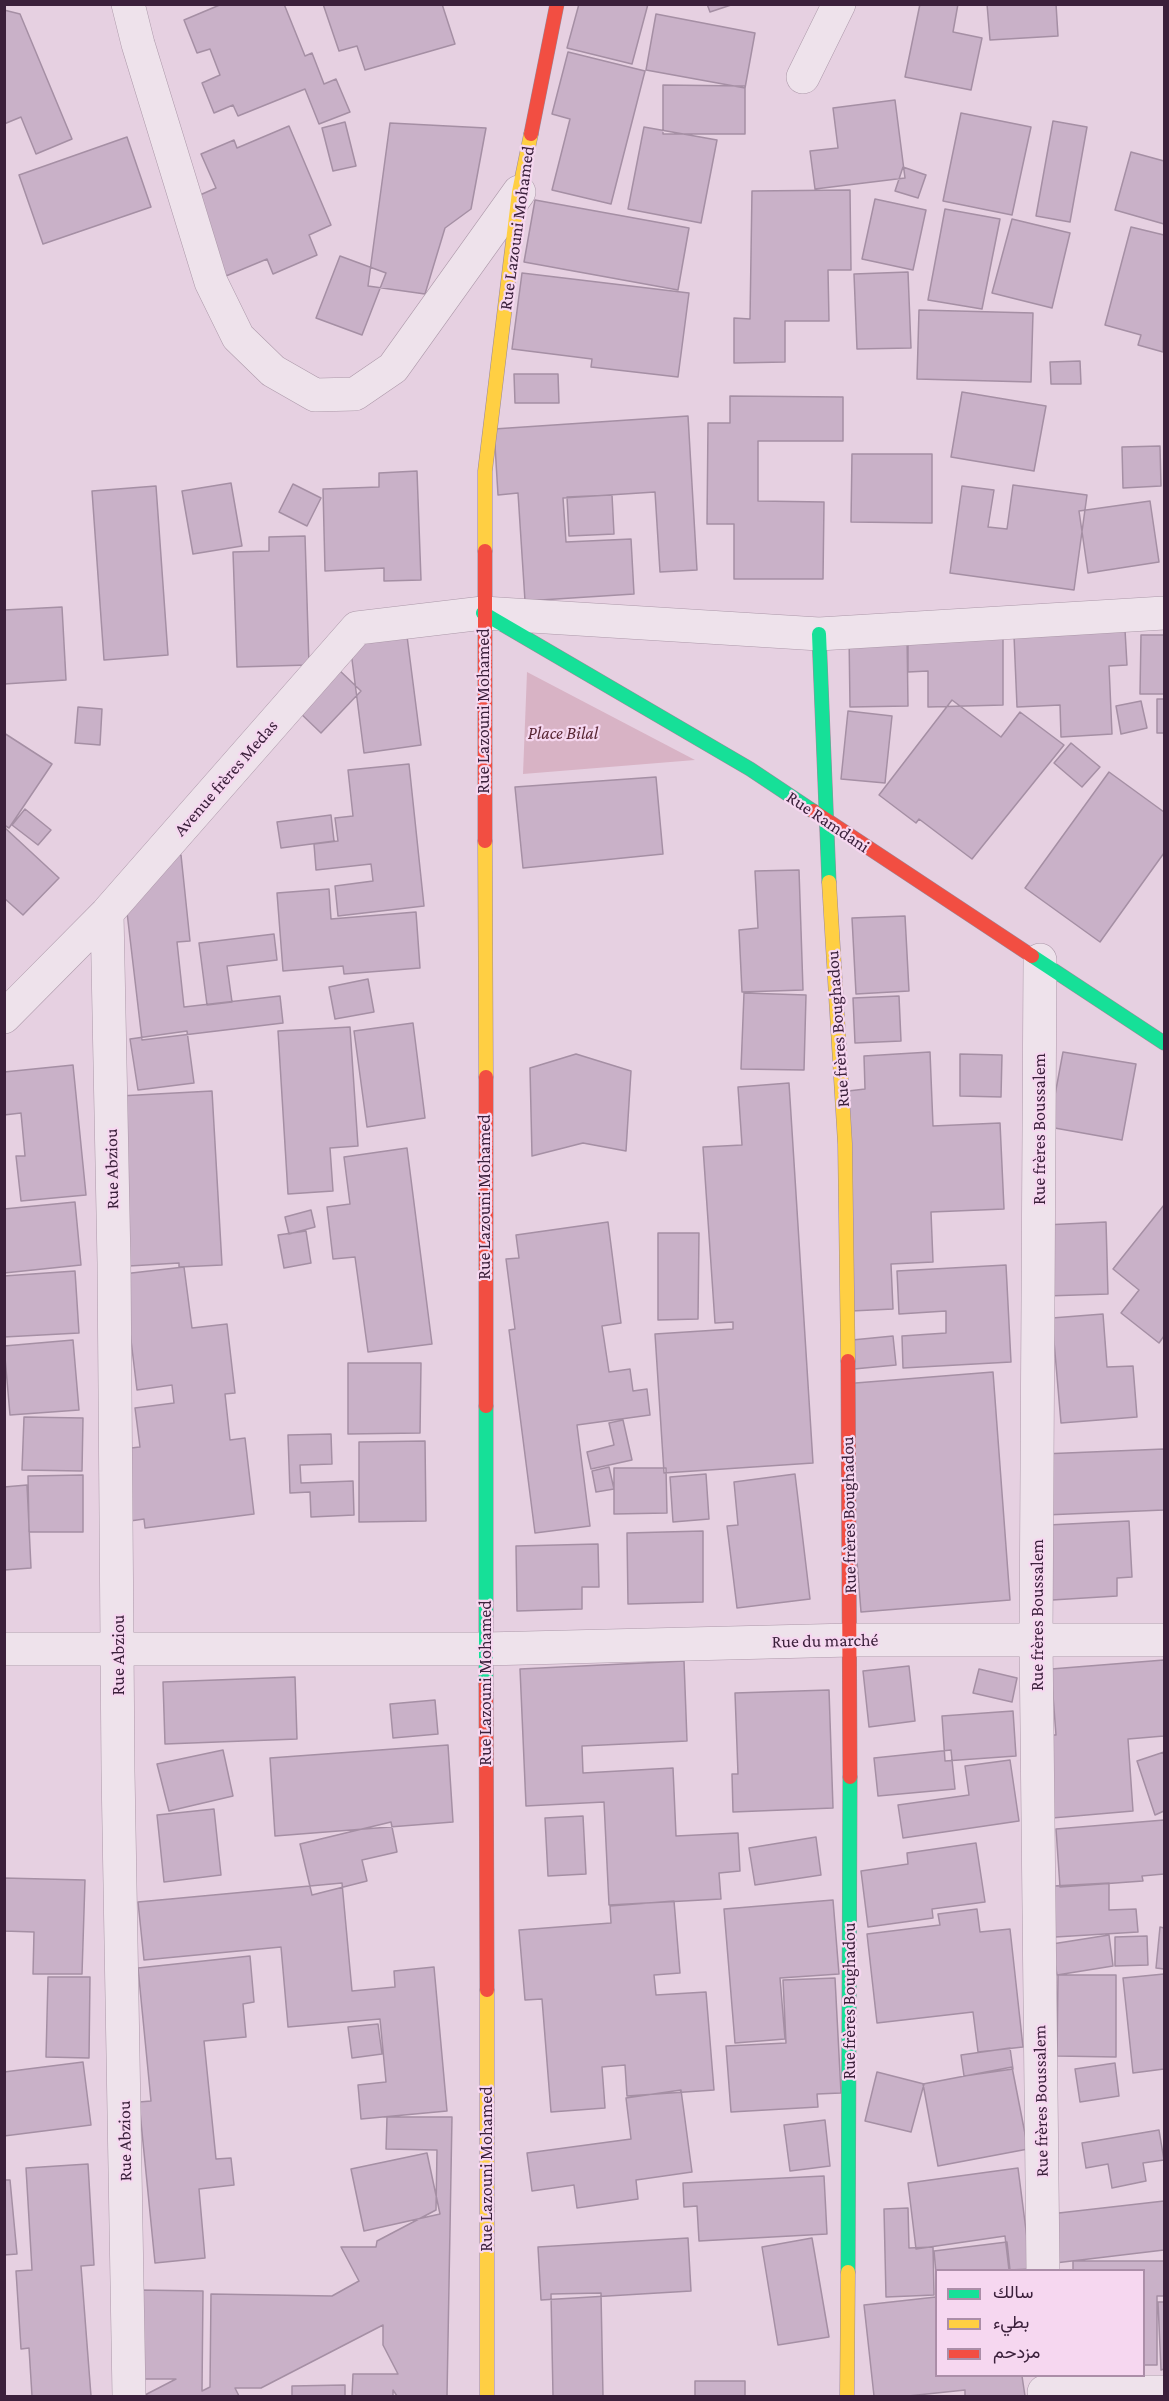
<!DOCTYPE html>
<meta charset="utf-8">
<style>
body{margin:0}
#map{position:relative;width:1169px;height:2401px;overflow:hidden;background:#e6d0e1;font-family:"Crimson Pro",Vazirmatn,serif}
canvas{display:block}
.frame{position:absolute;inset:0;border:6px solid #3b203b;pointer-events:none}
.legend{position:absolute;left:935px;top:2269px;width:210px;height:108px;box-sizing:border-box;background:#f6d7f0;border:2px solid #ab8ea8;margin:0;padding:8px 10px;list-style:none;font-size:18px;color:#3b203b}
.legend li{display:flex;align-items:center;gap:12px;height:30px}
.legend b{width:30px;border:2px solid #ab8ea8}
</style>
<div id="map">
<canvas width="1169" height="2401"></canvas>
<div class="frame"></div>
<ul class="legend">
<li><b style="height:8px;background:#16e098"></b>سالك</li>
<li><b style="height:8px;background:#ffcf43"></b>بطيء</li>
<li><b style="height:8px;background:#f24e42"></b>مزدحم</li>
</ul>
</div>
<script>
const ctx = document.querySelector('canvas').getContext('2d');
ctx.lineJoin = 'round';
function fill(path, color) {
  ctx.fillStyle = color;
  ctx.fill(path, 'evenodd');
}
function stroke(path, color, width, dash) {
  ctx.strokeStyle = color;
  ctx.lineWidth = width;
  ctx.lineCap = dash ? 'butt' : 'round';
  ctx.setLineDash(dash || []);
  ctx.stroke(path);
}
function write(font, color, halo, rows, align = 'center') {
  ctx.font = font + ' "Crimson Pro",serif';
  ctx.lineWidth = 4.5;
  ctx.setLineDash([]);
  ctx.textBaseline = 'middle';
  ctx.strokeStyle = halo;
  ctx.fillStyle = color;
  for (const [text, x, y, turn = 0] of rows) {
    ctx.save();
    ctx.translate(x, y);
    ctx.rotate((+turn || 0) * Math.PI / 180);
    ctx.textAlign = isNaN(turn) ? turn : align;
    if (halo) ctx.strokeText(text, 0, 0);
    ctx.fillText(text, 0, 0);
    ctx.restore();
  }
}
fill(new Path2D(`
 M527 672 695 760 523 774Z`), '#d8b3c5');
const building = new Path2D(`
 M222 4H284L305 56 312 53 324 84 336 79 350 112 319 124 305 89 238 116 233 105 214 113 202 83 220 75 210 49 197 53 184 20Z
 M323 4H442L455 44 365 70 357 46 339 51Z
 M579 4H648L632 64 567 48Z
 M707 4H730L731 5 710 12Z
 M920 4H958L953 32 982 38 971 90 905 77Z
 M987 4H1056L1058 36 990 40Z
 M4 10 20 14 72 139 36 154 21 117 4 124Z
 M656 14 755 33 745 88 646 70Z
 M568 52 645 71 611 204 552 190 570 119 552 114Z
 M663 85 745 86V134H663Z
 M895 100 905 178 815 189 810 151 838 148 833 108Z
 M961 113 1031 127 1012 215 943 201Z
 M1053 121 1087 127 1070 222 1036 216Z
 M345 122 356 166 333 171 322 128Z
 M390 123 486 128 471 209 445 228 425 294 368 286Z
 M289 126 331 225 309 235 317 255 273 274 267 259 226 276 193 198 216 188 201 154 234 140 237 148Z
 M644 127 717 140 701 223 628 209Z
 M127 137 151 207 43 244 19 175Z
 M1131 152 1164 161V224L1115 210Z
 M903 167 926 175 918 198 895 191Z
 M850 190 851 270H828L829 321H785V362L734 363V318L750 319 752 191Z
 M875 199 926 210 913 270 862 259Z
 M535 200 689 228 678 290 524 262Z
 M945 209 1000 219 982 309 928 300Z
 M1012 219 1070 233 1052 308 992 293Z
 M1131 227 1164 235 1163 352 1138 345 1141 335 1105 325Z
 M340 256 386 273 362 335 316 318Z
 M908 272 911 348 857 349 854 274Z
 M522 273 689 293 678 377 591 367 592 359 512 349Z
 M919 310 1033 313 1031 382 917 379Z
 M1080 361 1081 384H1051L1050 362Z
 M514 374H558L559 403H515Z
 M962 392 1046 406 1034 471 951 457Z
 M730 396 843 397V441H758V501L824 502 823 579H734V524H707L708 423H730Z
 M688 416 697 570 660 572 655 492 563 498 566 542 631 539 634 594 525 601 518 493 498 495 494 429Z
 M1160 446 1161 486 1123 488 1122 447Z
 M852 454H932V523L851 522Z
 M417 471 421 580 384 581V568L325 571 323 489 379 487V473Z
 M231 483 242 546 193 554 182 491Z
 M293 484 321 498 307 526 279 512Z
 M1013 485 1087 495 1074 590 950 573 962 486 994 490 988 527 1007 529Z
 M156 486 168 655 104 660 92 491Z
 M612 495 614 534 569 536 567 497Z
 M1150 501 1159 562 1088 573 1079 511Z
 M305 536 309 665 237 667 233 552 269 551V537Z
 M62 607 66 680 4 684V610Z
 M1125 630 1127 665 1109 666 1112 734 1061 737 1060 705 1017 707 1014 636Z
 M849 633H907L908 706 850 707Z
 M1003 634V705L928 707V671L908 672V636Z
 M1141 635H1164V694H1140Z
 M407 636 421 745 364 753 350 644Z
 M337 668 361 691 321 733 297 710Z
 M1157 699H1164V733H1157Z
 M952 700 1001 737 1020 712 1064 745 972 859 919 819 916 823 879 795Z
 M1141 701 1147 728 1121 734 1116 706Z
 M78 707 102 709 100 745 75 743Z
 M848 711 892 716 885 783 841 779Z
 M4 733 52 764 9 828 4 825Z
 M1071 743 1100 767 1082 787 1054 763Z
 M409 764 424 906 338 916 335 886 373 881 371 864 316 870 314 844 338 841 335 818 353 816 348 770Z
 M1109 772 1164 812V853L1100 942 1025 888Z
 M656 777 663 854 523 868 515 787Z
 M25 809 51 830 38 845 12 825Z
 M331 815 334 841 281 848 277 822Z
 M4 827 59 878 23 915 4 898Z
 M181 855 190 941 177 942 184 1007 280 996 283 1023 142 1040 124 887 149 858Z
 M799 870 803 990 742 992 739 930 758 928 755 871Z
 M329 889 331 919 416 912 420 968 344 974 343 966 283 971 277 893Z
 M905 916 909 991 856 994 852 918Z
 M274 934 277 960 227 966 232 1002 207 1005 199 943Z
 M368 979 374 1012 335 1019 329 987Z
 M744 993 806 995 804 1070 741 1069Z
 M899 996 901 1041 855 1043 853 998Z
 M413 1023 425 1118 367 1127 354 1031Z
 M350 1027 358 1146 330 1148 333 1191 288 1194 278 1031Z
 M187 1031 194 1083 138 1090 130 1039Z
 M930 1052 933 1126 1000 1123 1004 1209 931 1212 933 1262 891 1264 893 1309 851 1311 848 1091 865 1089 864 1056Z
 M1063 1052 1136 1064 1122 1140 1049 1127Z
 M576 1054 631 1071 626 1151 583 1143 532 1156 530 1068Z
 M960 1054 1002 1055 1001 1097 960 1096Z
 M73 1065 86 1195 21 1201 16 1156H25L21 1113 4 1115V1072Z
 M789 1083 813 1463 664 1473 655 1334 733 1329V1322L715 1323 703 1147 742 1145 738 1087Z
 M212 1091 222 1265 179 1267V1263L129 1266 119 1096Z
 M407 1148 432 1344 368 1352 355 1257 333 1259 327 1207 350 1204 344 1157Z
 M75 1202 81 1265 4 1273V1209Z
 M1164 1205V1336L1159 1343 1121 1313 1139 1290 1113 1269Z
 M311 1210 315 1227 289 1234 285 1217Z
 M608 1222 621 1323 602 1326 609 1372 630 1369 633 1391 647 1389 650 1415 577 1425 590 1526 535 1533 509 1330 515 1329 506 1259 519 1258 516 1235Z
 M1106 1222 1108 1294 1046 1296 1044 1225Z
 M306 1231 311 1263 284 1268 278 1235Z
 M658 1233H699L698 1319 658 1320Z
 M1006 1265 1011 1362 903 1368 902 1336 946 1333V1311L899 1314 897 1271Z
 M184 1267 192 1328 227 1324 235 1393 225 1394 230 1440 245 1438 254 1514 145 1528 144 1519 123 1522 113 1450 140 1447 135 1408 174 1403 172 1385 137 1390 123 1274Z
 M75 1271 79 1333 4 1337V1276Z
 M1103 1314 1107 1367 1133 1366 1137 1417 1061 1423 1052 1318Z
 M893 1336 896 1365 854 1369 852 1340Z
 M73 1340 79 1410 10 1415 4 1346Z
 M348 1363H421L420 1433 348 1434Z
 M993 1372 1010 1600 861 1612 843 1384Z
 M24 1417 83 1418 82 1471 22 1470Z
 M623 1420 632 1460 591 1469 587 1452 614 1445 609 1423Z
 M331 1434 332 1464 300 1465 301 1483 353 1481 354 1515 311 1517 310 1492 290 1493 288 1435Z
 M425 1441 426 1521 359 1522V1442Z
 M1164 1449V1510L1045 1515 1042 1454Z
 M609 1467 614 1489 596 1492 592 1471Z
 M614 1468H666L667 1513 614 1514Z
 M706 1474 709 1519 673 1522 670 1477Z
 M795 1474 810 1599 737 1608 727 1526 738 1525 734 1482Z
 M83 1475V1532H29L28 1476Z
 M27 1485 31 1568 4 1570V1487Z
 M1129 1521 1132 1577 1117 1578V1596L1052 1600 1048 1525Z
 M703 1531V1602L628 1604 627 1533Z
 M598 1544 599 1587H582V1609L517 1611 516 1546Z
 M1164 1660V1736L1128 1739 1133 1811 1052 1818 1045 1735H1056L1051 1669Z
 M684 1661 687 1741 582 1746 583 1773 673 1768 676 1836 738 1833 740 1871 719 1873 721 1899 609 1905 604 1802 526 1806 520 1669Z
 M909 1666 915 1721 869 1727 863 1671Z
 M979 1669 1017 1678 1012 1702 973 1693Z
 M295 1677 297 1739 165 1744 163 1682Z
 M829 1690 833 1808 733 1812 732 1774H738L735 1693Z
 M435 1700 438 1734 393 1738 390 1704Z
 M1013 1711 1016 1756 945 1761 942 1716Z
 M448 1745 453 1822 275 1836 270 1758Z
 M223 1750 233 1796 169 1811 157 1764Z
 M951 1750 955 1789 878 1796 874 1758Z
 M1164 1752V1811L1155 1815 1137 1761Z
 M1010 1760 1019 1821 903 1838 898 1805 969 1795 965 1766Z
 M214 1809 221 1875 164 1882 157 1815Z
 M583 1816 586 1874 548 1876 545 1818Z
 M1164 1820V1874L1142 1876 1143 1881 1060 1887 1056 1829Z
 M391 1822 397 1852 362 1860 367 1881 312 1895 300 1844Z
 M816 1837 821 1875 755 1885 749 1848Z
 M976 1843 985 1902 932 1909 933 1918 868 1927 861 1871 908 1864 907 1853Z
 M4 1878 85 1880 82 1974H33L34 1932 4 1931Z
 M342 1883 352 1991 395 1987 394 1971 434 1967 447 2111 361 2119 358 2085 386 2082 380 2019 288 2027 281 1947 144 1960 138 1902Z
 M1109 1883V1910L1136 1909 1138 1932 1055 1937 1053 1886Z
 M833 1900 839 1974 780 1978 785 2039 735 2043 724 1909Z
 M674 1901 680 1973 654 1975 656 1995 706 1992 714 2090 627 2096 625 2065 602 2067 605 2108 551 2112 542 1999 525 2000 519 1930 611 1923 610 1906Z
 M977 1909 980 1932 1010 1929 1023 2047 978 2052 973 2012 877 2023 867 1934 940 1925 938 1914Z
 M1160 1927 1164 1928V1969L1156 1968Z
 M1109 1935 1113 1966 1057 1975 1052 1944Z
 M1147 1936 1148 1965 1115 1966V1937Z
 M250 1956 254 2002 243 2004 246 2037 204 2041 216 2159 231 2158 234 2185 199 2189 205 2258 155 2263 139 2102 151 2101 138 1968Z
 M1164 1974V2069L1133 2073 1123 1978Z
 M1058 1975H1116V2057L1057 2056Z
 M48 1977H90L89 2058 46 2057Z
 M835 1978 841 2093 817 2094 818 2107 731 2112 726 2046 786 2043 783 1980Z
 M378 2024 382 2054 352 2058 348 2027Z
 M1010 2048 1013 2069 964 2076 961 2055Z
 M83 2062 91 2125 4 2136V2072Z
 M1115 2063 1119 2096 1080 2102 1075 2069Z
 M1012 2067 1028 2149 938 2166 923 2084Z
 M877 2072 924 2084 911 2132 865 2121Z
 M681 2090 692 2172 636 2180 638 2199 577 2208 574 2185 532 2191 527 2153 631 2139 626 2098Z
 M387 2117H452L447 2396H397L393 2390V2396H352L353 2374H398L383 2345V2325L261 2388H235L239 2396H143L176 2379H138L139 2290 203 2291 202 2391 210 2387 211 2294 332 2296 359 2281 341 2247H376L377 2241 436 2210 437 2150 386 2149Z
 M825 2120 830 2166 790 2171 784 2125Z
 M1159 2130 1164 2160 1143 2163 1146 2181 1112 2188 1108 2164 1086 2168 1082 2143Z
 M427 2153 440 2214 364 2231 351 2169Z
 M88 2164 94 2265 81 2266 91 2396H32L29 2348 21 2349 16 2271 32 2270 26 2168Z
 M1018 2168 1031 2269 1009 2270 1005 2236 916 2249 908 2183Z
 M824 2176 827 2234 699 2241 697 2206 684 2207 683 2183Z
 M4 2180H10L17 2254 4 2255Z
 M1164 2201V2250L1055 2263 1050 2214Z
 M908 2208 909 2248 933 2247 934 2295 886 2297 884 2209Z
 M688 2238 691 2291 541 2300 538 2247Z
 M812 2238 829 2337 778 2345 762 2247Z
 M1007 2242 1010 2270H936V2273L934 2251Z
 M1073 2261H1164V2296H1157V2365H1144V2270H1073Z
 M601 2293 603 2396H553L551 2294Z
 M936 2297V2376H1022L1025 2396H965V2390L908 2396H874L864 2305Z
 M1158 2302H1164V2369L1161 2370Z
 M695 2381H745V2396H695Z
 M345 2385V2396H292V2386Z`);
fill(building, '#c9b1c8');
stroke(building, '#a58fa4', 1.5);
const street = new Path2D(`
 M128 4 138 44 211 282 238 337 273 371 315 395 355 394 393 368 519 192
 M803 77 839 4
 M107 913 114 1263 118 1771 129 2396
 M1040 960 1036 1639 1043 2270
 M4 1017 107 913 357 628 483 613 819 634 1164 613
 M4 1649H485L851 1640H1164
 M1044 2392H1164`);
const fast = new Path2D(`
 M483 613 750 769 813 811
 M819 634 829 882
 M1032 956 1164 1043
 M486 1406V1684
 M848 2272 850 1777`);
const slow = new Path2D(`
 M485 551V471L519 192 531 134
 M485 841 486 1077
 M829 882 845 1144 848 1361
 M487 1990V2396
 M847 2396 848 2272`);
const jam = new Path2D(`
 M531 134 557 4
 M485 551V841
 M813 811 1032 956
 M486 1077V1406
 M848 1361 850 1777
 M486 1684 487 1990`);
stroke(street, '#ac98a9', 34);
stroke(fast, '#9b8899', 15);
stroke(slow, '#9b8899', 15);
stroke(jam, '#9b8899', 15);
stroke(street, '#eee2eb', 33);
stroke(fast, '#16e098', 14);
stroke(slow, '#ffcf43', 14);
stroke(jam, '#f24e42', 14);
write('18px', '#3b203b', '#f6d7f0', [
 ["Rue Lazouni Mohamed",517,228,-82],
 ["Rue Lazouni Mohamed",483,711,-90],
 ["Avenue frères Medas",226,778,-49],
 ["Rue Ramdani",828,822,34],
 ["Rue frères Boughadou",838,1029,-94],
 ["Rue frères Boussalem",1039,1129,-90],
 ["Rue Abziou",112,1169,-91],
 ["Rue Lazouni Mohamed",484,1197,-90],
 ["Rue frères Boughadou",849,1515,-91],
 ["Rue frères Boussalem",1037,1615,-90],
 ["Rue du marché",825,1641,-1],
 ["Rue Abziou",118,1655,-90],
 ["Rue Lazouni Mohamed",485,1683,-90],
 ["Rue frères Boughadou",849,2001,-90],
 ["Rue frères Boussalem",1041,2101,-91],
 ["Rue Abziou",125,2141,-91],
 ["Rue Lazouni Mohamed",486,2169,-90]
]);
write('italic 18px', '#582633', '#f6d7f0', [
 ["Place Bilal",563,733]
]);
</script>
